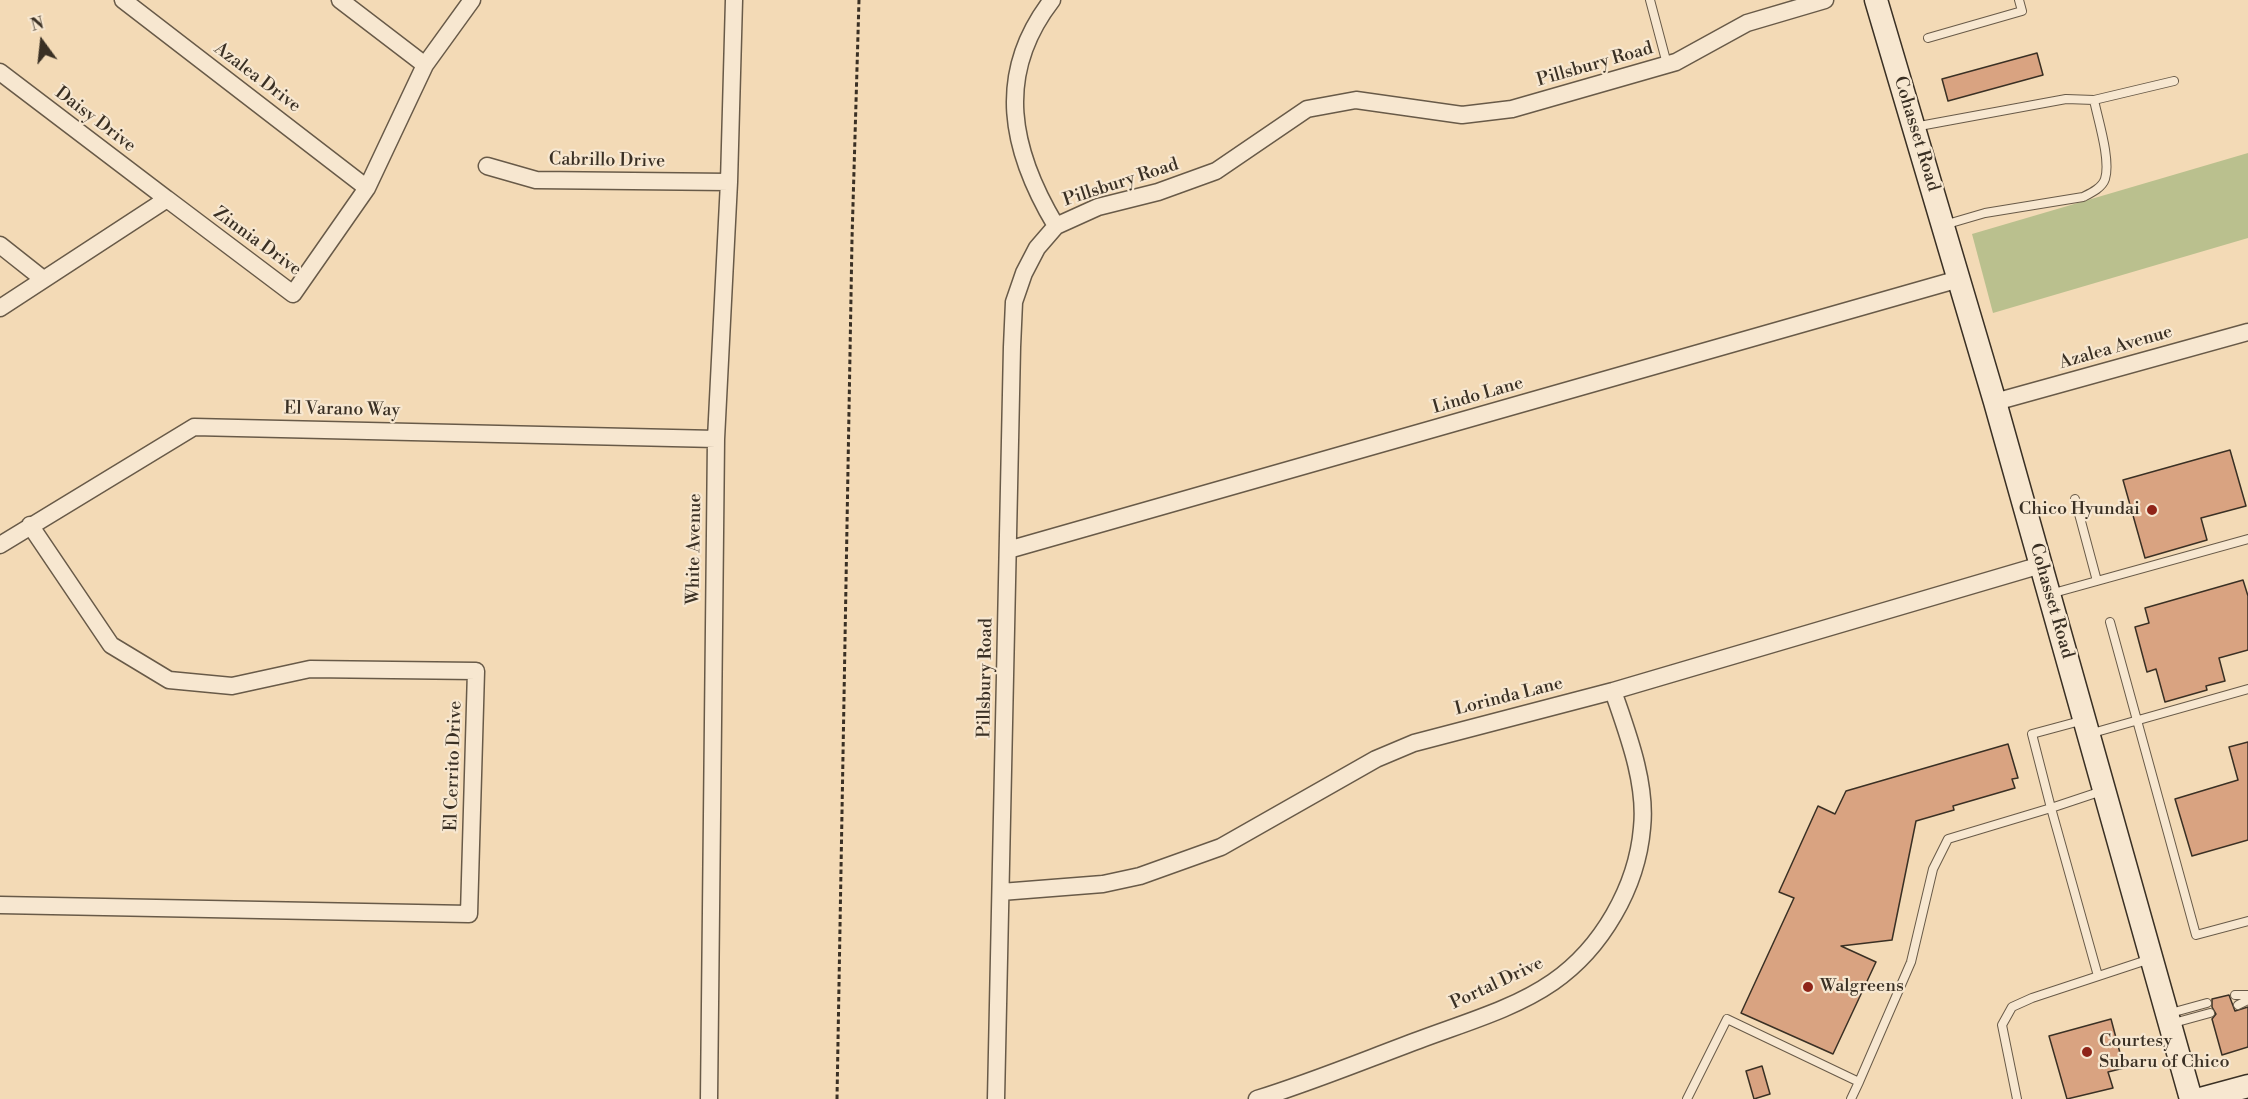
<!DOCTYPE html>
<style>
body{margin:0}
#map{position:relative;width:2248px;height:1099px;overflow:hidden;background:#f3dab6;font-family:"Libre Bodoni",serif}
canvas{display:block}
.north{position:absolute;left:12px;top:12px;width:60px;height:60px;-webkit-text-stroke:4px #f7e7d0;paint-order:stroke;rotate:345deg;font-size:16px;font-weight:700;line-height:24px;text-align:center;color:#3a3024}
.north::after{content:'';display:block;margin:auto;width:21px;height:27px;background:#3a3024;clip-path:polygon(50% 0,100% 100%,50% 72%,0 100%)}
</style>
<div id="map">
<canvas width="2248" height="1099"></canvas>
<div class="north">N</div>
</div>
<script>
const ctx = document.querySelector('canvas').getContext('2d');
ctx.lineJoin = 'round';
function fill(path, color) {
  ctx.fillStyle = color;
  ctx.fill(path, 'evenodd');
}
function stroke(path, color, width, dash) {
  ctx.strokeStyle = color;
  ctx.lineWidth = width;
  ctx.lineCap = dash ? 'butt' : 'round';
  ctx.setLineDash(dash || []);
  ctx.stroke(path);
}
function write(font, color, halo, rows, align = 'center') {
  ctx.font = font + ' "Libre Bodoni",serif';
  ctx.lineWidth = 4.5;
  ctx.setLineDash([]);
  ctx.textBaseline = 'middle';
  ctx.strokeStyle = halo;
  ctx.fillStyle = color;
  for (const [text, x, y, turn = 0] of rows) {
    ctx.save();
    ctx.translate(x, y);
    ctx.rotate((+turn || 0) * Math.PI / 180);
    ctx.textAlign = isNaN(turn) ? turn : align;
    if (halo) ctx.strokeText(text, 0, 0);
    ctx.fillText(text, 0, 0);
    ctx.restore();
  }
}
fill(new Path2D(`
 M2248 153V238L1993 313 1972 234Z`), '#bac08e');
const building = new Path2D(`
 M2037 53 2043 75 1948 101 1942 79Z
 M2230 450 2246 506 2201 518 2207 540 2145 558 2123 480Z
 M2243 580 2248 596V650L2219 658 2225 681 2206 686 2207 690 2165 702 2156 669 2147 672 2135 627 2149 623 2145 608Z
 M2248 742V840L2192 856 2175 799 2238 780 2229 747Z
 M2008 744 2018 778 2012 779 2015 788 1953 806 1954 810 1916 821 1892 940 1841 946 1876 962 1833 1054 1741 1013 1794 898 1779 892 1818 806 1835 814 1846 791Z
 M2229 995 2235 1011 2248 1007V1047L2222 1055 2212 1019 2216 1014 2212 1007V999Z
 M2111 1019 2124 1068 2108 1072 2113 1088 2067 1099 2049 1036Z
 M1762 1066 1770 1094 1754 1099 1746 1071Z`);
fill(building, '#d9a381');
stroke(building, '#3a3024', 1.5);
const lane = new Path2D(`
 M1650 0 1667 64
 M1928 38 2022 11 2019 0
 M1914 127 2066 99 2094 100 2174 81
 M1944 225 1985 213 2083 197C2091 193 2102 188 2105 179 2111 160 2098 120 2094 100
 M2075 499 2097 581
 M2050 594 2248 539
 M2110 622 2196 935 2248 921
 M2084 720 2032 734 2051 808 2102 791
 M2089 734 2248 689
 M2235 995H2248
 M2238 1005 2248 1000
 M2167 1014 2207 1003
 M2170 1024 2210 1013
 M1687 1099 1727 1019 1859 1082 1911 962 1933 869 1948 839 2051 808 2098 976
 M1851 1099 1859 1082
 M2017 1099 2002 1025 2012 1007 2032 998 2150 959`);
const street = new Path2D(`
 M123 0 367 188
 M340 0 425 65
 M1052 0C994 75 1011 151 1056 226
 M0 72 167 199
 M487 166 536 180 729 182
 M0 245 43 279
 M0 308 167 199 293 294 367 188 425 65 472 0
 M1995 402 2248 332
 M0 545 194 427 716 439
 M1008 550 1959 279
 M1001 892 1103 884 1140 876 1221 847 1376 759 1414 743 1613 691 2041 565
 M0 905 469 914 476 671 310 669 232 686 169 680 111 645 30 525
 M709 1099 716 439 729 182 734 0
 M996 1099 1012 347 1014 302 1024 273 1037 248 1056 226 1098 207 1158 192 1216 171 1307 109 1356 100 1462 115 1512 109 1676 62 1747 23 1825 0
 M1257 1099C1312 1082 1365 1060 1419 1040 1464 1023 1514 1009 1553 982 1602 948 1637 887 1642 828 1647 783 1627 732 1613 691`);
const secondary = new Path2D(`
 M1876 0 1995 402 2191 1099
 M2200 1099 2248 1086`);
stroke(lane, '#685a48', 10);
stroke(street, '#685a48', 19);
stroke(secondary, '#3a3024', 25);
stroke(new Path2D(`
 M837 1099 852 239 859 0`), '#3a3024', 3, [4.5, 3]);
stroke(lane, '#f7e7d0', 8);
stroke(street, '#f7e7d0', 16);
stroke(secondary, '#f7e7d0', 22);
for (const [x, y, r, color] of [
 [2152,510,6,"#8f2418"],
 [1808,987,6,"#8f2418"],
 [2087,1052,6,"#8f2418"]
]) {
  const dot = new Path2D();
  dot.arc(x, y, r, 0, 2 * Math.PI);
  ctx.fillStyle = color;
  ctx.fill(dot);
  stroke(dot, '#f7e7d0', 2);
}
write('18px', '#3a3024', '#f7e7d0', [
 ["Pillsbury Road",1595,65,-16],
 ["Azalea Drive",257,78,37],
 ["Daisy Drive",95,120,37],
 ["Cohasset Road",1916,134,73],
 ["Cabrillo Drive",607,161,1],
 ["Pillsbury Road",1121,183,-18],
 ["Zinnia Drive",257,242,36],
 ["Azalea Avenue",2116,348,-16],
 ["Lindo Lane",1478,396,-16],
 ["El Varano Way",342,410,1],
 ["White Avenue",695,549,-89],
 ["Cohasset Road",2051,601,74],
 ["Pillsbury Road",986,678,-89],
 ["Lorinda Lane",1509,697,-14],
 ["El Cerrito Drive",454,766,-88],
 ["Portal Drive",1497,984,-25]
]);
write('18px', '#3a3024', '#f7e7d0', [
 ["Chico Hyundai",2140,510,"right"],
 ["Walgreens",1820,987],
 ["Courtesy",2099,1042],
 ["Subaru of Chico",2099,1063]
], 'left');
</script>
